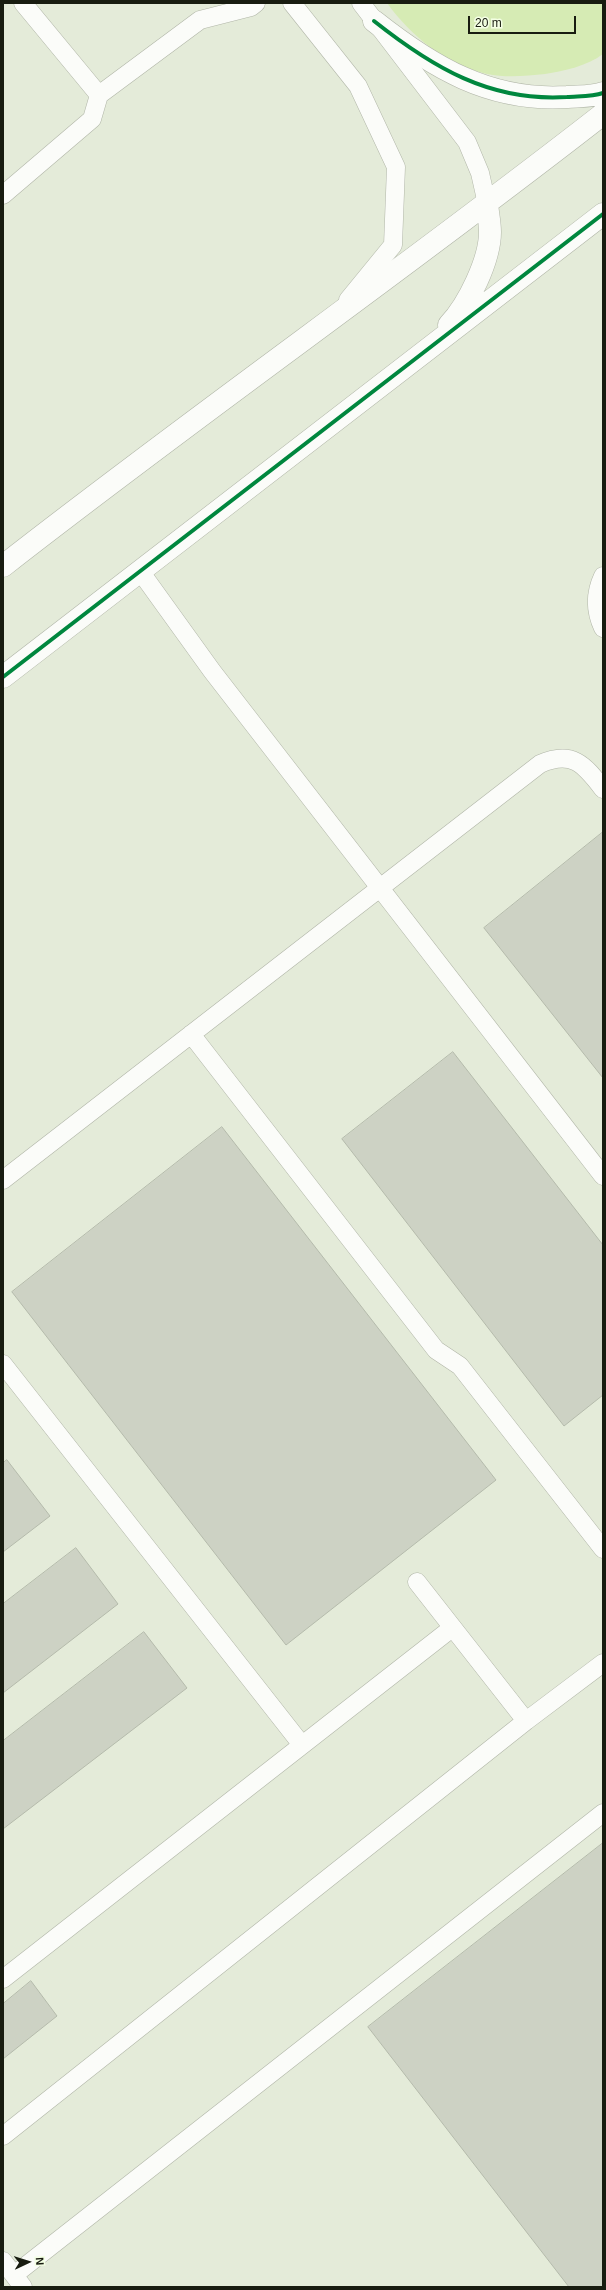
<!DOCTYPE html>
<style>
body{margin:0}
#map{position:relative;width:606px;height:2290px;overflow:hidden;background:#e4ebd9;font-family:Arial,sans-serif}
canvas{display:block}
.frame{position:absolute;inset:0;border:4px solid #181c10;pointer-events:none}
.north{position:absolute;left:8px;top:2242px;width:40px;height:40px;-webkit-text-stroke:3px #f4ffe4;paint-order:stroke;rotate:86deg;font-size:11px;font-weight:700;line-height:16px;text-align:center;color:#181c10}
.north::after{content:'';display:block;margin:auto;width:14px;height:18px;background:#181c10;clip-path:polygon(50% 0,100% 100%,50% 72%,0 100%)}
.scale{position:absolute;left:468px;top:16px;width:108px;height:18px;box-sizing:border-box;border:2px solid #181c10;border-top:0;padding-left:5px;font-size:12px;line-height:14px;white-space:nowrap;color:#181c10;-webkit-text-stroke:3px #f4ffe4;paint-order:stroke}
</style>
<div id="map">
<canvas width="606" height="2290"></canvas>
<div class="frame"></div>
<div class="north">N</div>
<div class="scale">20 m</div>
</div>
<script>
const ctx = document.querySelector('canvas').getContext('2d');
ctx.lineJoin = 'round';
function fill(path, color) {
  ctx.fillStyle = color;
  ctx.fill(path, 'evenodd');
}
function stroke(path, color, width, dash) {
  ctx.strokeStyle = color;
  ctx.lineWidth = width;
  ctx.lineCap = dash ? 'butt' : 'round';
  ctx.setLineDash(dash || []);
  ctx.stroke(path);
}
fill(new Path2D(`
 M387 3H603V54C587 66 564 71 545 74 527 76 506 78 487 74 446 65 411 36 387 3Z`), '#d6ebb4');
const building = new Path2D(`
 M603 832V1078L484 928Z
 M453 1052 603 1245V1395L564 1426 342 1139Z
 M222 1127 496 1480 286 1645 12 1292Z
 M7 1460 50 1516 3 1552V1463Z
 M76 1548 118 1604 3 1693V1604Z
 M144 1632 187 1688 3 1829V1741Z
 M603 1843V2287H569L368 2027Z
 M31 1981 57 2016 3 2059V2004Z`);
fill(building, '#cdd2c4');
stroke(building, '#b4baab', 1);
const service = new Path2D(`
 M23 3 99 95
 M292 3 358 86 396 167 393 245 348 300
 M361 3 467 142 480 173 487 204
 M3 195 92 119 99 95 200 20 251 7 256 3
 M140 571 212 671 603 1176
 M603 576C595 593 595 611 603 628
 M191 1034 436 1350 460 1366 603 1549
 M3 1180 540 764C572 750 584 764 603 789
 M3 1364 302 1745
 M417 1582 526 1721
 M3 1979 452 1628
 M3 2136 526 1721 603 1663
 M3 2261 23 2287
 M14 2275 603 1813`);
const tertiary = new Path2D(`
 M374 21C432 67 490 102 567 97 578 96 592 97 603 93
 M449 325C468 305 490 260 490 232 490 223 488 214 487 204
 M3 566C200 412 406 268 603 114
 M3 677 603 214`);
stroke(service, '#b0b5a7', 19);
stroke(tertiary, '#b0b5a7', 23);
stroke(service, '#fbfcf9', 18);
stroke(tertiary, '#fbfcf9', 22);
stroke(new Path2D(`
 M374 21C432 67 490 102 567 97 578 96 592 97 603 93
 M3 677 603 214`), '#00873e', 4);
</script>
